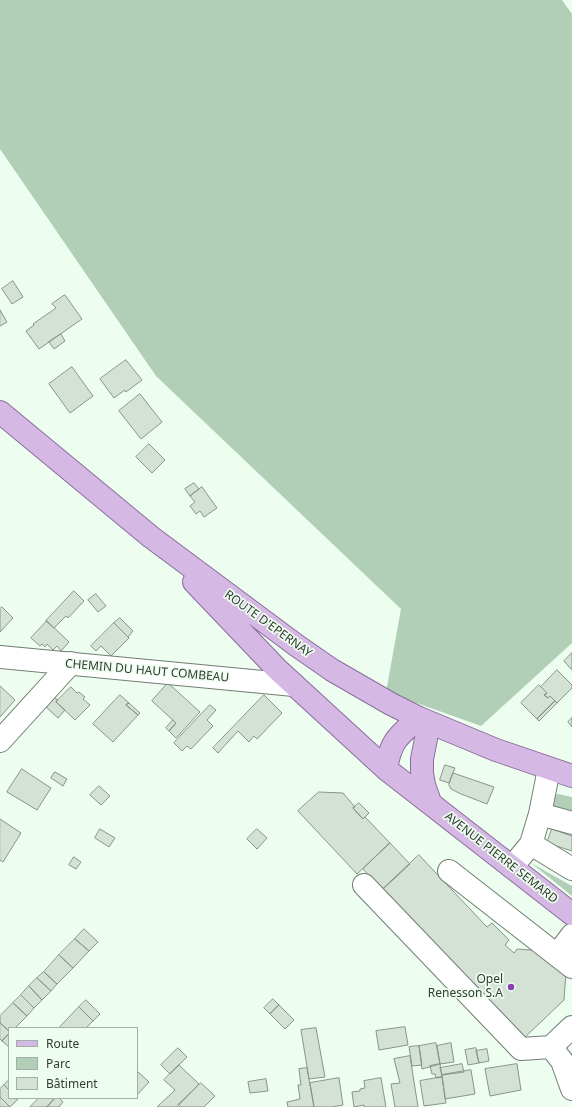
<!DOCTYPE html>
<meta charset="utf-8">
<style>
body{margin:0}
#map{position:relative;width:572px;height:1107px;overflow:hidden;background:#edfdef;font-family:"Noto Sans",sans-serif}
canvas{display:block}
.legend{position:absolute;left:8px;top:1027px;width:130px;height:72px;box-sizing:border-box;background:#edfdef;border:1px solid #a3afa5;margin:0;padding:5px 7px;list-style:none;font-size:12px;color:#343a35}
.legend li{display:flex;align-items:center;gap:8px;height:20px}
.legend b{width:20px;border:1px solid #a3afa5}
</style>
<div id="map">
<canvas width="572" height="1107"></canvas>
<ul class="legend">
<li><b style="height:5px;background:#d5b8e4"></b>Route</li>
<li><b style="height:11px;background:#b1cfb6"></b>Parc</li>
<li><b style="height:11px;background:#d3e2d5"></b>Bâtiment</li>
</ul>
</div>
<script>
const ctx = document.querySelector('canvas').getContext('2d');
ctx.lineJoin = 'round';
function fill(path, color) {
  ctx.fillStyle = color;
  ctx.fill(path, 'evenodd');
}
function stroke(path, color, width, dash) {
  ctx.strokeStyle = color;
  ctx.lineWidth = width;
  ctx.lineCap = dash ? 'butt' : 'round';
  ctx.setLineDash(dash || []);
  ctx.stroke(path);
}
function write(font, color, halo, rows, align = 'center') {
  ctx.font = font + ' "Noto Sans",sans-serif';
  ctx.lineWidth = 3.5;
  ctx.setLineDash([]);
  ctx.textBaseline = 'middle';
  ctx.strokeStyle = halo;
  ctx.fillStyle = color;
  for (const [text, x, y, turn = 0] of rows) {
    ctx.save();
    ctx.translate(x, y);
    ctx.rotate((+turn || 0) * Math.PI / 180);
    ctx.textAlign = isNaN(turn) ? turn : align;
    if (halo) ctx.strokeText(text, 0, 0);
    ctx.fillText(text, 0, 0);
    ctx.restore();
  }
}
fill(new Path2D(`
 M0 0H562L572 14V643L481 726 386 692 401 609 156 376 0 149Z
 M558 794 572 797V815L554 809 550 803 554 795Z
 M531 863 572 886V896Z`), '#b1cfb6');
const building = new Path2D(`
 M13 281 23 297 12 304 2 289Z
 M65 295 82 319 39 349 26 331 34 325 33 324 56 308 52 304Z
 M0 310 7 322 0 326Z
 M61 334 65 341 54 349 49 342Z
 M126 360 142 380 126 392 125 390 114 398 100 379Z
 M72 367 93 396 70 413 49 384Z
 M140 394 162 422 141 439 119 411Z
 M149 444 165 460 152 473 136 457Z
 M194 483 199 489 190 496 185 489Z
 M202 487 217 508 204 517 200 511 196 514 190 506 195 502 190 496Z
 M74 591 84 601 68 618 66 616 54 628 46 621Z
 M96 594 106 606 98 612 88 600Z
 M2 607 13 618 0 632V609Z
 M120 618 133 631 128 637 114 623Z
 M47 621 69 642 61 651 57 646 53 650 47 644 45 647 42 644 40 646 31 638Z
 M114 623 129 638 111 656 101 646 96 651 91 646Z
 M572 653V670L564 661Z
 M557 670 572 685V688L557 703 550 696 548 698 544 695 547 693 541 687Z
 M168 683 200 712 176 738 169 731 176 723 152 701Z
 M539 685 547 693 544 695 548 698 550 696 555 701 537 719 521 703Z
 M0 686 15 700 0 717Z
 M71 687 77 693 79 692 85 697 83 699 90 705 75 720 56 702Z
 M120 695 129 703 126 705 138 715 113 742 93 724Z
 M264 695 282 713 257 739 254 736 249 742 238 731 218 753 213 748Z
 M55 698 58 700 56 702 65 710 58 718 46 707Z
 M555 701 557 703 539 721 537 719Z
 M129 703 140 713 138 715 126 705Z
 M210 705 216 710 207 720 213 726 191 749 187 746 182 751 174 743Z
 M572 718V727L568 722Z
 M173 720 176 723 169 731 166 728Z
 M445 765 455 768 449 783 440 780Z
 M22 769 51 788 37 810 7 792Z
 M55 772 67 779 63 786 51 778Z
 M453 773 494 787 487 804 461 794 451 789 449 785Z
 M99 786 110 796 101 805 90 795Z
 M319 792 343 793 355 807 353 808 363 819 365 817 390 843 357 874 298 811Z
 M359 803 369 813 363 819 353 808Z
 M0 819 21 833 3 862 0 860Z
 M100 829 115 838 109 847 95 838Z
 M257 829 267 838 257 849 247 839Z
 M552 829 572 836V851L547 843Z
 M390 843 410 864 382 890 363 869Z
 M419 855 487 927 492 923 509 940 505 945 514 953 517 949 546 951 566 972 564 1000 523 1039 382 890Z
 M74 857 81 862 76 869 69 865Z
 M84 929 98 942 89 951 75 939Z
 M75 939 89 951 73 968 59 955Z
 M59 955 73 968 57 984 44 972Z
 M44 972 57 984 51 991 37 978Z
 M37 978 51 991 42 1000 29 986Z
 M29 986 42 1000 34 1008 21 995Z
 M21 995 34 1008 27 1016 13 1003Z
 M273 999 279 1005 270 1014 264 1008Z
 M86 1000 100 1014 93 1021 79 1007Z
 M13 1003 27 1016 15 1028H9V1031L0 1023V1016Z
 M279 1005 294 1020 285 1029 270 1014Z
 M79 1007 93 1021 86 1028H61L60 1027Z
 M0 1023 9 1031V1034L2 1041 0 1039Z
 M405 1027 408 1045 379 1050 376 1031Z
 M316 1028 325 1077 309 1079 301 1030Z
 M9 1034V1047L2 1041Z
 M436 1043 440 1064 422 1069 419 1046Z
 M451 1043 454 1062 440 1064 437 1046Z
 M419 1046 422 1065 412 1066 409 1047Z
 M178 1048 187 1057 170 1074 161 1065Z
 M476 1048 479 1063 468 1065 465 1050Z
 M487 1049 489 1061 479 1063 476 1051Z
 M410 1056 418 1107H395L391 1084 400 1083 394 1059Z
 M440 1064 442 1077 436 1078 435 1074H432L430 1066Z
 M462 1064 464 1072 442 1075 440 1068Z
 M517 1064 521 1090 490 1096 485 1069Z
 M179 1065 199 1084 177 1107H157L175 1090 164 1080Z
 M307 1068 314 1107H288L287 1102 300 1099 298 1085H301L299 1069Z
 M471 1070 475 1094 445 1099 442 1075Z
 M137 1071 149 1082 137 1095Z
 M442 1077 446 1103 424 1106 420 1081Z
 M339 1078 343 1105 332 1107H314L310 1083Z
 M381 1078 386 1107H364V1105L354 1107 352 1092 360 1091V1089L365 1088 364 1081Z
 M266 1079 268 1091 250 1093 248 1082Z
 M9 1080V1090L4 1085Z
 M201 1083 215 1096 204 1107H180L178 1105Z
 M4 1085 9 1090V1098L18 1099 10 1107 0 1097V1089Z
 M0 1097 10 1107H0Z
 M39 1098H55L47 1107H30Z
 M55 1098H59L63 1102 59 1107H47Z`);
fill(building, '#d3e2d5');
stroke(building, '#879589', 1);
const minor = new Path2D(`
 M0 657 294 685
 M0 741 71 663
 M540 814 572 823
 M531 844 572 869
 M512 867 531 844 540 814 549 769
 M449 871 572 967
 M364 885 521 1049 551 1047 562 1061 572 1089
 M557 955 572 935
 M551 1047 572 1027`);
const major = new Path2D(`
 M0 412 151 537 296 645 332 670 391 704 419 718 496 750 572 776
 M194 582 277 669 386 769 572 914
 M428 722 426 739 422 759V773L424 785 430 802
 M386 769C391 740 398 736 419 718`);
stroke(minor, '#717e73', 24);
stroke(major, '#8a6d9b', 24);
stroke(minor, '#fff', 22);
stroke(major, '#d5b8e4', 22);
for (const [x, y, r, color] of [
 [511,987,4,"#8c3fb0"]
]) {
  const dot = new Path2D();
  dot.arc(x, y, r, 0, 2 * Math.PI);
  ctx.fillStyle = color;
  ctx.fill(dot);
  stroke(dot, '#edfdef', 1.5);
}
write('12px', '#343a35', '#edfdef', [
 ["ROUTE D'EPERNAY",268,624,36],
 ["CHEMIN DU HAUT COMBEAU",147,671,5],
 ["AVENUE PIERRE SEMARD",501,858,38]
]);
write('12px', '#343a35', '#edfdef', [
 ["Opel",503,980],
 ["Renesson S.A",503,994]
], 'right');
</script>
